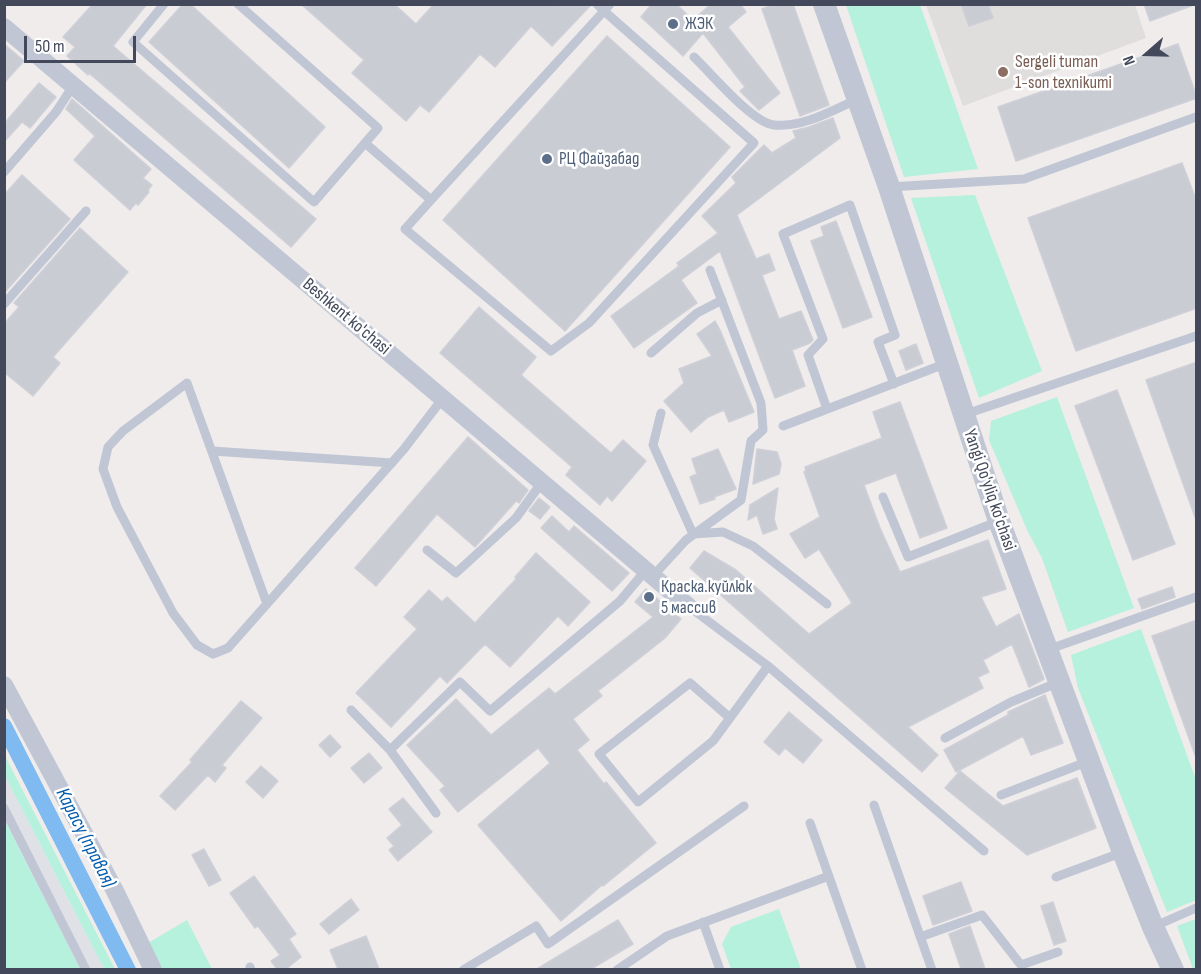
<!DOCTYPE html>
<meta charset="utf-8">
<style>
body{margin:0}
#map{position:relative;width:1201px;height:974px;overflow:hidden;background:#efeceb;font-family:"Sofia Sans Condensed",sans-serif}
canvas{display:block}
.frame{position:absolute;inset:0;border:6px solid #43495a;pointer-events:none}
.north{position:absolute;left:1117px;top:24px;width:60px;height:60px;-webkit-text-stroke:4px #fff;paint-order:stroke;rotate:250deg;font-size:16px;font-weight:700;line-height:24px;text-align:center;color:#43495a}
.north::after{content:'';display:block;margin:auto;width:21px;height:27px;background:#43495a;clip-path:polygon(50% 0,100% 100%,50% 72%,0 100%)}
.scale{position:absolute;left:24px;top:36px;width:112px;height:27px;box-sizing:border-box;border:3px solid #43495a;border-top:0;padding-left:8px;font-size:18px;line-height:21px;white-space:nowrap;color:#43495a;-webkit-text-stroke:4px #fff;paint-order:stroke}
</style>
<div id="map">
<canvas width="1201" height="974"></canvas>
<div class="frame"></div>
<div class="north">N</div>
<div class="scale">50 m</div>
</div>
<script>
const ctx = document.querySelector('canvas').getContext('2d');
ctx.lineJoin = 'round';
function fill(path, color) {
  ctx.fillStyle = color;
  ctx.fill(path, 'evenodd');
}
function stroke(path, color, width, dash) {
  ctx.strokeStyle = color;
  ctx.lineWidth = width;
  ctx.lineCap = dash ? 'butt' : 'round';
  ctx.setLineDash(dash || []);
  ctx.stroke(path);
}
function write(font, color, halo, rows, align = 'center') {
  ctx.font = font + ' "Sofia Sans Condensed",sans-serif';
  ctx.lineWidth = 5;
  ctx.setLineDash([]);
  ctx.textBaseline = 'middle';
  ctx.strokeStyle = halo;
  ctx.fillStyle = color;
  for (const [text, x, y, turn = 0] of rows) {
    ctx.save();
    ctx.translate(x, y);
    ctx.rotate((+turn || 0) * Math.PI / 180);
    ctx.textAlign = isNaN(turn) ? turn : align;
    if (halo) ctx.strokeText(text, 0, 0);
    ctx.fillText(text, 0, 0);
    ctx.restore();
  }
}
fill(new Path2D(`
 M926 5H1135L1146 38 963 106Z`), '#e0dddd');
fill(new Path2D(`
 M5 776 104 969H5Z`), '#e0e1e7');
fill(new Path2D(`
 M846 5H920L978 169 904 177Z
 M975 195 1042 371 979 398 911 198Z
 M1057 397 1134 608 1068 632 1042 558 1027 530 989 440 991 421Z
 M1141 629 1196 780V900L1167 912 1078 688 1071 655Z
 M4 754 115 969H104L5 776Z
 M4 819 80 969H5Z
 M779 909 801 969H731L722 944 731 927Z
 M1196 919V969H1193L1177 926Z
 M187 920 212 969H161L148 943Z`), '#b5f1dc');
stroke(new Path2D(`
 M4 726 128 970`), '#7fbbf1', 16);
const building = new Path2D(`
 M93 4H147L113 46 316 219 291 247 89 73 88 75 67 56 75 47 63 37Z
 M183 4H190L325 127 289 168 149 42Z
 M301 4H394L416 24 434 4 590 6 552 46 531 26 495 67 480 54 429 112 420 105 406 121 352 73 364 60Z
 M652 4H676L693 20 711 4H740L746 12 728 27 780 93 759 110 740 91 745 87 703 33 683 56 641 17Z
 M775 4H793L829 105 800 116 762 9Z
 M961 4H988L993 18 969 26Z
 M1144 4H1191V6L1150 21Z
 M607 36 730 147 565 331 443 220Z
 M4 44 24 61 4 83Z
 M1178 44 1197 98 1016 161 998 107Z
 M39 83 56 97 30 128 22 122 4 142V124Z
 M72 99 151 169 143 178 152 185 148 190 149 192 138 205 136 203 130 210 74 160 95 136 66 109Z
 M833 118 840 138 737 215 756 259 769 254 775 270 762 275 779 319 801 311 813 340 810 343 792 350 805 386 775 398 720 251 681 280 697 303 634 348 611 316 679 266 677 263 718 233 702 216 736 183 732 177 764 145 772 153 796 138 793 131 809 127Z
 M1182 163 1197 202V308L1076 351 1028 218Z
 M22 175 70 219 4 293V195Z
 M836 221 872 317 843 328 811 241 824 236 821 227Z
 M80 228 128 272 53 357 60 363 33 396 4 372V324L19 307 14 303Z
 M479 307 536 357 521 375 611 453 623 440 646 461 612 501 607 496 600 505 566 475 572 467 440 353Z
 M715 321 720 330 754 412 729 422 724 410 708 417 691 432 664 401 684 383 679 369 712 356 697 334Z
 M916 344 923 363 906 370 899 351Z
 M1197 362V517H1195L1146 380Z
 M1117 390 1175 544 1133 560 1075 406Z
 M900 402 947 528 920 538 896 473 864 485 880 528 900 572 988 540 1006 589 981 597 996 627 1019 614 1044 679 1029 687 1012 644 983 660 989 672 978 677 983 688 908 727 938 755 922 772 690 568 704 551 736 570 809 634 852 603 819 549 805 558 790 534 820 517 804 472 806 470 805 467 882 438 873 412Z
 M468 437 528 490 519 503 516 501 475 547 437 514 376 586 355 568Z
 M718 449 736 489 714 497 715 499 700 504 690 477 697 474 692 459Z
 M757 449 777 452 781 464 779 474 753 484Z
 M778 488 774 519 777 529 763 534 757 515 748 520 750 505Z
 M539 498 550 507 540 519 529 511Z
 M552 516 569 532 574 526 629 573 612 591 541 528Z
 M536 553 590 602 568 626 558 616 510 667 485 644 447 683 440 676 391 727 356 693 417 629 404 617 429 590 442 602 447 597 475 623 516 579 515 577Z
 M1172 587 1175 597 1142 609 1138 599Z
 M646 589 681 619 665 638 598 691 602 696 573 719 589 740 577 750 604 784 606 782 656 843 603 886 602 885 561 921 478 825 550 763 538 748 458 812 440 790 445 786 407 745 456 699 491 735 549 688 555 694 653 617 635 602Z
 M1197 620V754L1195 755 1152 636Z
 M1045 695 1063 743 1031 755 1023 736 956 772 944 750 1008 715V712Z
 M241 701 262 718 222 765 226 768 215 782 208 775 175 810 160 796 192 762 190 760Z
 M789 712 822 740 803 763 785 748 779 755 764 742Z
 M330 735 341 747 330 757 319 745Z
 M369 753 382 768 364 783 351 768Z
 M261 766 278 781 263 798 246 782Z
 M960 771 1003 806 1077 778 1096 828 1027 855 945 788Z
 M403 798 432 832 398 861 389 850 394 846 387 838 402 825 389 809Z
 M204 849 221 880 209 886 192 855Z
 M254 876 296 934 289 939 301 957 286 969H277L271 961 280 955 258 926 255 928 230 893Z
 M961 882 972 911 933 925 923 896Z
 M351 899 359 910 329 934 320 924Z
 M1053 902 1066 941 1054 945 1041 906Z
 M618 920 633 944 591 969H537Z
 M970 926 985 969H961L949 934Z
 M366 936 379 969H338L330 950Z`);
fill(building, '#caccd4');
stroke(building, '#cfcfd8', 1.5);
stroke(new Path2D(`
 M164 4 133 42 314 202 378 128 238 4
 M597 4 604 11 754 143 589 323 551 351 405 229 431 200 604 11 610 4
 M694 57C711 73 752 123 774 125 803 128 833 110 858 99
 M365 143 431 200
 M4 172 56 112 73 86
 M889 187 1024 179 1196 117
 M4 304 86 211
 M651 353 697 313 722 300
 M827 409 808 355 823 339 783 234 850 205 895 335 878 342 894 384
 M661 413 653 445 693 534 723 532 753 546 827 604
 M963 415 1196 336
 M783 426 947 363
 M212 451 392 463
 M883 497 908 557 999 521
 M427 550 456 573 516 518 542 482
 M653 576 686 540 741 500 751 441 763 430 761 403 710 270
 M267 604 187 383 123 431 108 447 103 469 117 507 173 613 197 645 213 654 228 648 404 449 443 398
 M688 606 768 666 984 851
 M1047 650 1196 597
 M351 710 390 750 436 813
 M730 718 690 683 599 754 638 802 713 741 768 666
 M945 738 1011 702 1059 682
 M390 750 460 682 490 711 620 601 646 570
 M1001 795 1089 761
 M874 805 932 970
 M4 808 86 970
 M810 823 862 970
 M1056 877 1123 852
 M703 922 720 970
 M1153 927 1196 908
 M920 937 982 915 1021 965 1058 952
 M250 967 251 970
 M463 970 536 926 548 944 744 806
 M617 970 667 936 829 876`), '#c0c6d4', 9);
stroke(new Path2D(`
 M4 27 688 606
 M4 685 115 891 153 970`), '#c0c6d4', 18);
stroke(new Path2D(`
 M824 4 889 187 999 521 1123 852 1153 927 1173 970`), '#c0c6d4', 22);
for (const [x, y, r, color] of [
 [673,24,6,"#5c6f8a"],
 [1003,72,6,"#8d6e63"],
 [547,159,6,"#5c6f8a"],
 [649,597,6,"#5c6f8a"]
]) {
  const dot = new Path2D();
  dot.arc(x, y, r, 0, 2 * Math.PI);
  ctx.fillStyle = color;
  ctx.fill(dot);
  stroke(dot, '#fff', 2);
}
write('18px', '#4e5e75', '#fff', [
 ["ЖЭК",685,24],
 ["РЦ Файзабад",559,159],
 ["Краска.куйлюк",661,587],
 ["5 массив",661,608]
], 'left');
write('18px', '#785e54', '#fff', [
 ["Sergeli tuman",1015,62],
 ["1-son texnikumi",1015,83]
], 'left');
write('18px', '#43495a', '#fff', [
 ["Beshkent ko'chasi",346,317,40],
 ["Yangi Qo'yliq ko'chasi",989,490,71]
]);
write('italic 20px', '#035cad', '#fff', [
 ["Карасу (правая)",85,838,63]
]);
</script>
